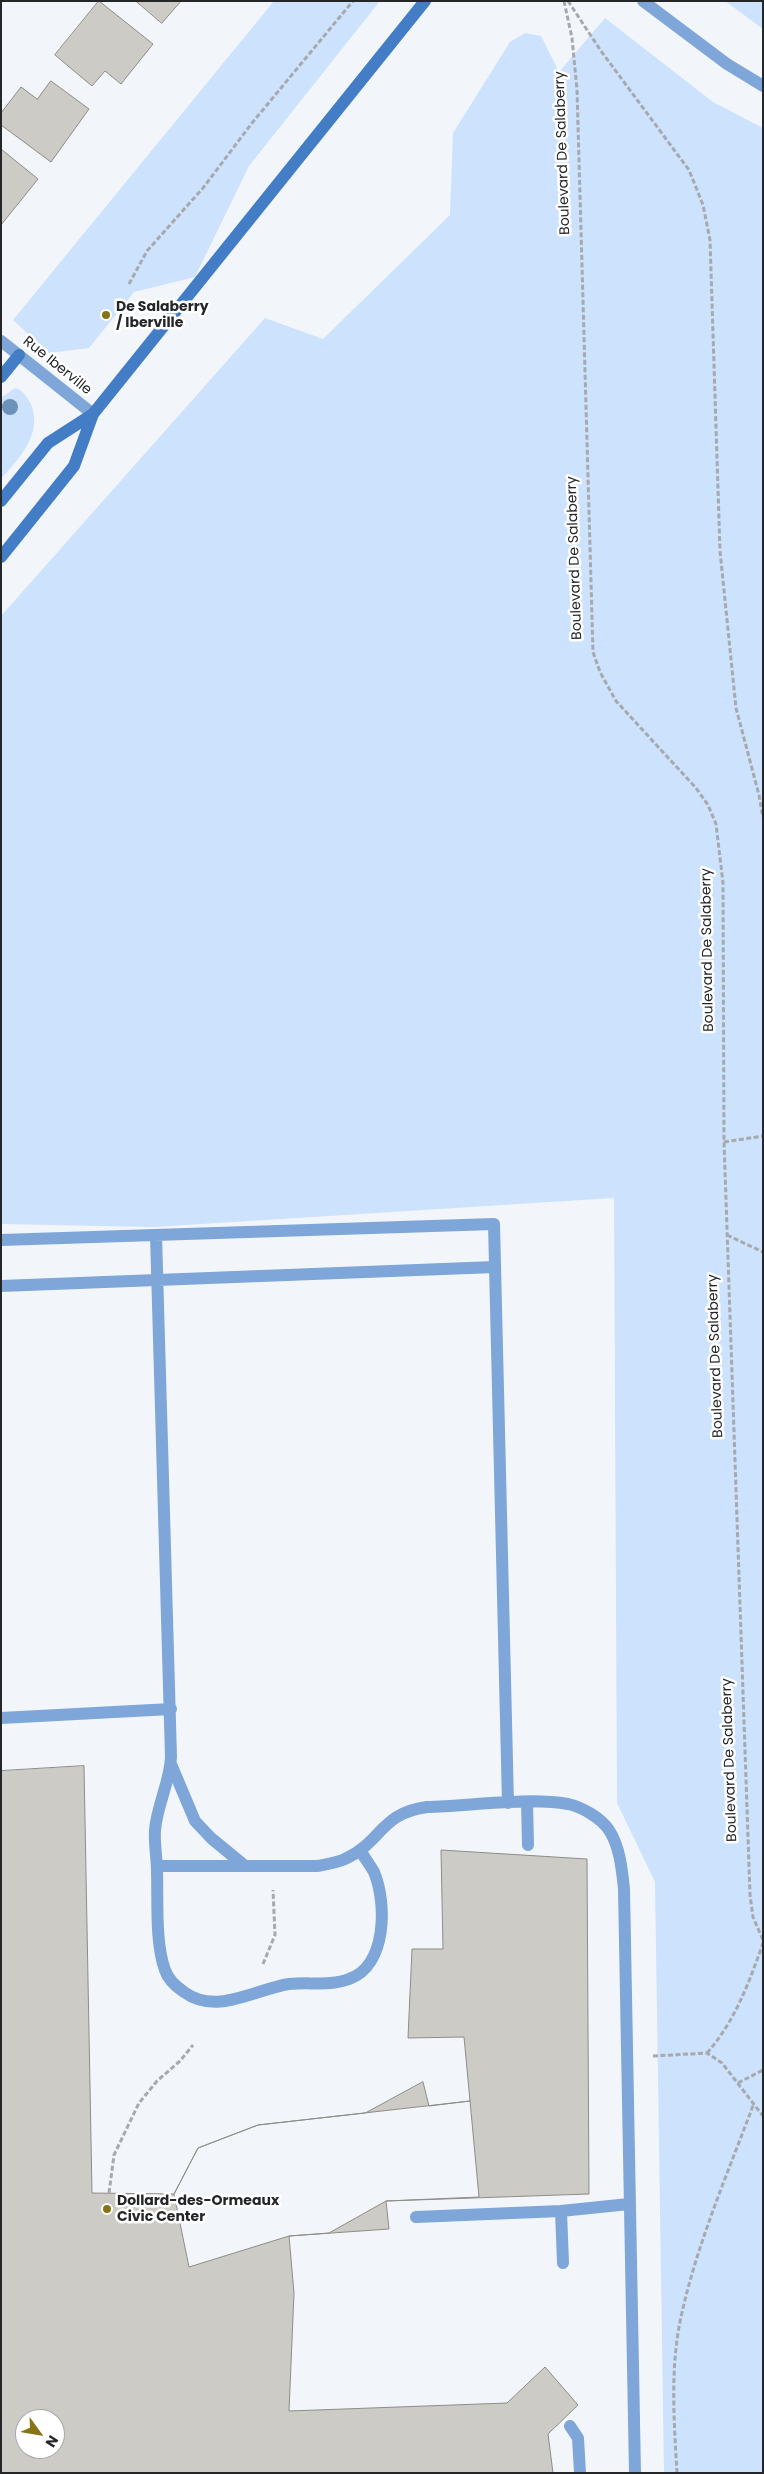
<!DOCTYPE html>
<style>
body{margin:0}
#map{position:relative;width:764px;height:2474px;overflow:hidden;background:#f2f6fb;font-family:Poppins,sans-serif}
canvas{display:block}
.frame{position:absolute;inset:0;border:2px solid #242628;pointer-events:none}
.north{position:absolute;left:15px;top:2409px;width:50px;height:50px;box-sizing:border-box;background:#fff;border:1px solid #a7a8a9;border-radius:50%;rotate:122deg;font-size:14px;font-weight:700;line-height:20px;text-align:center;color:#242628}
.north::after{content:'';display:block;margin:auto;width:18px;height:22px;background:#877416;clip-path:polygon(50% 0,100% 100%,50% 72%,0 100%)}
</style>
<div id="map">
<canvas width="764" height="2474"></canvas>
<div class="frame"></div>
<div class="north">N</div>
</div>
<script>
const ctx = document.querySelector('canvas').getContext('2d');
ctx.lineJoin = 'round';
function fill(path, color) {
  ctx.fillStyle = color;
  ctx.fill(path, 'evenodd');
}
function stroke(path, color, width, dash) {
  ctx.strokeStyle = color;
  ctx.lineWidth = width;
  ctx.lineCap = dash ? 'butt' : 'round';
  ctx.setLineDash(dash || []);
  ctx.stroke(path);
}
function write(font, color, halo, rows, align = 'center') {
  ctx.font = font + ' Poppins,sans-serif';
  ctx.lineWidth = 5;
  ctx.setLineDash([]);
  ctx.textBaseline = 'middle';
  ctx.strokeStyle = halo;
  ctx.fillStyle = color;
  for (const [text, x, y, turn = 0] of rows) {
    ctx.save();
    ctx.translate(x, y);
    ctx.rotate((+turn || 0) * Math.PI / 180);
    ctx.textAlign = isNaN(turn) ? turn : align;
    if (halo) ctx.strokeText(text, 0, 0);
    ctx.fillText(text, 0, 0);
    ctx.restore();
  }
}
fill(new Path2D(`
 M274 1H380L249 166 195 277 134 292 89 348 49 353 13 320Z
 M725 1H763V29Z
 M605 18 713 102 763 128V2473H664L655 1882 617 1803 614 1198 154 1227 1 1224V616L265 318 323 339 450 215 453 133 510 42 525 33 541 36 559 72Z
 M15 388C23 390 27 397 31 404 43 435 19 458 1 479V398Z`), '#cce2fd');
const building = new Path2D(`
 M99 1 153 44 121 84 105 71 92 86 55 55Z
 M136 1H181L162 23Z
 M51 81 89 109 51 162 1 125V113L21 87 37 99Z
 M1 149 38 179 1 225Z
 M84 1766 92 2193 174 2194 198 2148 258 2125 470 2101 464 2037 408 2038 412 1949H443L441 1850 587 1859 589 2194 386 2201 389 2229 289 2236 294 2293 289 2411 507 2403 545 2367 578 2405 548 2434 553 2473H1V1771ZM25 2419H55V2449H25Z
 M423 2082 429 2106 470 2101 479 2197 386 2201 329 2233 289 2236 189 2267 174 2194 198 2148 258 2125 365 2113Z`);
fill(building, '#cccbc5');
stroke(building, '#8d8c86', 1);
stroke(new Path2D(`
 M564 1 572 38 577 90 593 652 600 672 616 701 696 788 708 805 716 824 723 883 724 1142 750 1895 753 1917 763 1940
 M568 1 601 51 689 170 703 205 710 240 720 551 736 708 759 795 763 818
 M129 284 147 251 203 188 252 123 353 1
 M724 1142 763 1136
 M727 1235 763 1252
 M263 1964 275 1935 273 1890
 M707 2053C735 2021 749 1983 763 1943
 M653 2056 707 2053 722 2063 763 2116
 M738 2083 763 2070
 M109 2193 114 2155 139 2103 157 2081 180 2061 193 2045
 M677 2473C674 2421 670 2367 681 2317 697 2243 728 2173 754 2103`), '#a6a9ad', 3, [5, 2.5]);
stroke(new Path2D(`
 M156 1235 171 1757C170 1782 157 1805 155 1830 154 1844 157 1858 157 1872 158 1900 155 1943 165 1970 168 1979 175 1986 184 1992 217 2016 255 1989 289 1984 308 1982 331 1986 349 1979 387 1966 387 1903 374 1872 370 1865 364 1857 360 1850
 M1 1240 494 1224 508 1803
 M1 1286 495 1267
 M1 1718 171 1709
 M171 1764 195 1821 211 1838 245 1866
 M527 1802 528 1845
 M157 1866H317C327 1864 338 1863 347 1858 382 1841 381 1813 427 1807 469 1806 528 1797 568 1804 582 1807 601 1818 609 1830 620 1847 622 1870 624 1889L635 2473
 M561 2211 563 2263
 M416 2217 561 2211 629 2204
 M570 2426 578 2438 580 2473`), '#7fa6d8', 12);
stroke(new Path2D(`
 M643 1 727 64 763 86
 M1 341 93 414`), '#7fa6d8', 12);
stroke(new Path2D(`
 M1 377 19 355
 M1 501 48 443 93 414
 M1 557 74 466 93 414 425 1`), '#427dc6', 12);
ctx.fillStyle = '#6d93ba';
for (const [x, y] of [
 [10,407]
]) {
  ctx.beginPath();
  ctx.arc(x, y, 8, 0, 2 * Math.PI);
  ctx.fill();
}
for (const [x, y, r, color] of [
 [106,315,5,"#877416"],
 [107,2209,5,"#877416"]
]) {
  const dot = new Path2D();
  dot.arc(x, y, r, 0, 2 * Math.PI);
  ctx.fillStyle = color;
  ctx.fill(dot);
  stroke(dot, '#fff', 2);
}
write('14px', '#242628', '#fff', [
 ["Boulevard De Salaberry",563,153,-92],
 ["Rue Iberville",57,366,39],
 ["Boulevard De Salaberry",575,558,-92],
 ["Boulevard De Salaberry",708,950,-91],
 ["Boulevard De Salaberry",716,1356,-92],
 ["Boulevard De Salaberry",730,1760,-92]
]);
write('bold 14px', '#242628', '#fff', [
 ["De Salaberry",116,307],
 ["/ Iberville",116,323],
 ["Dollard-des-Ormeaux",117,2201],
 ["Civic Center",117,2217]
], 'left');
</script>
